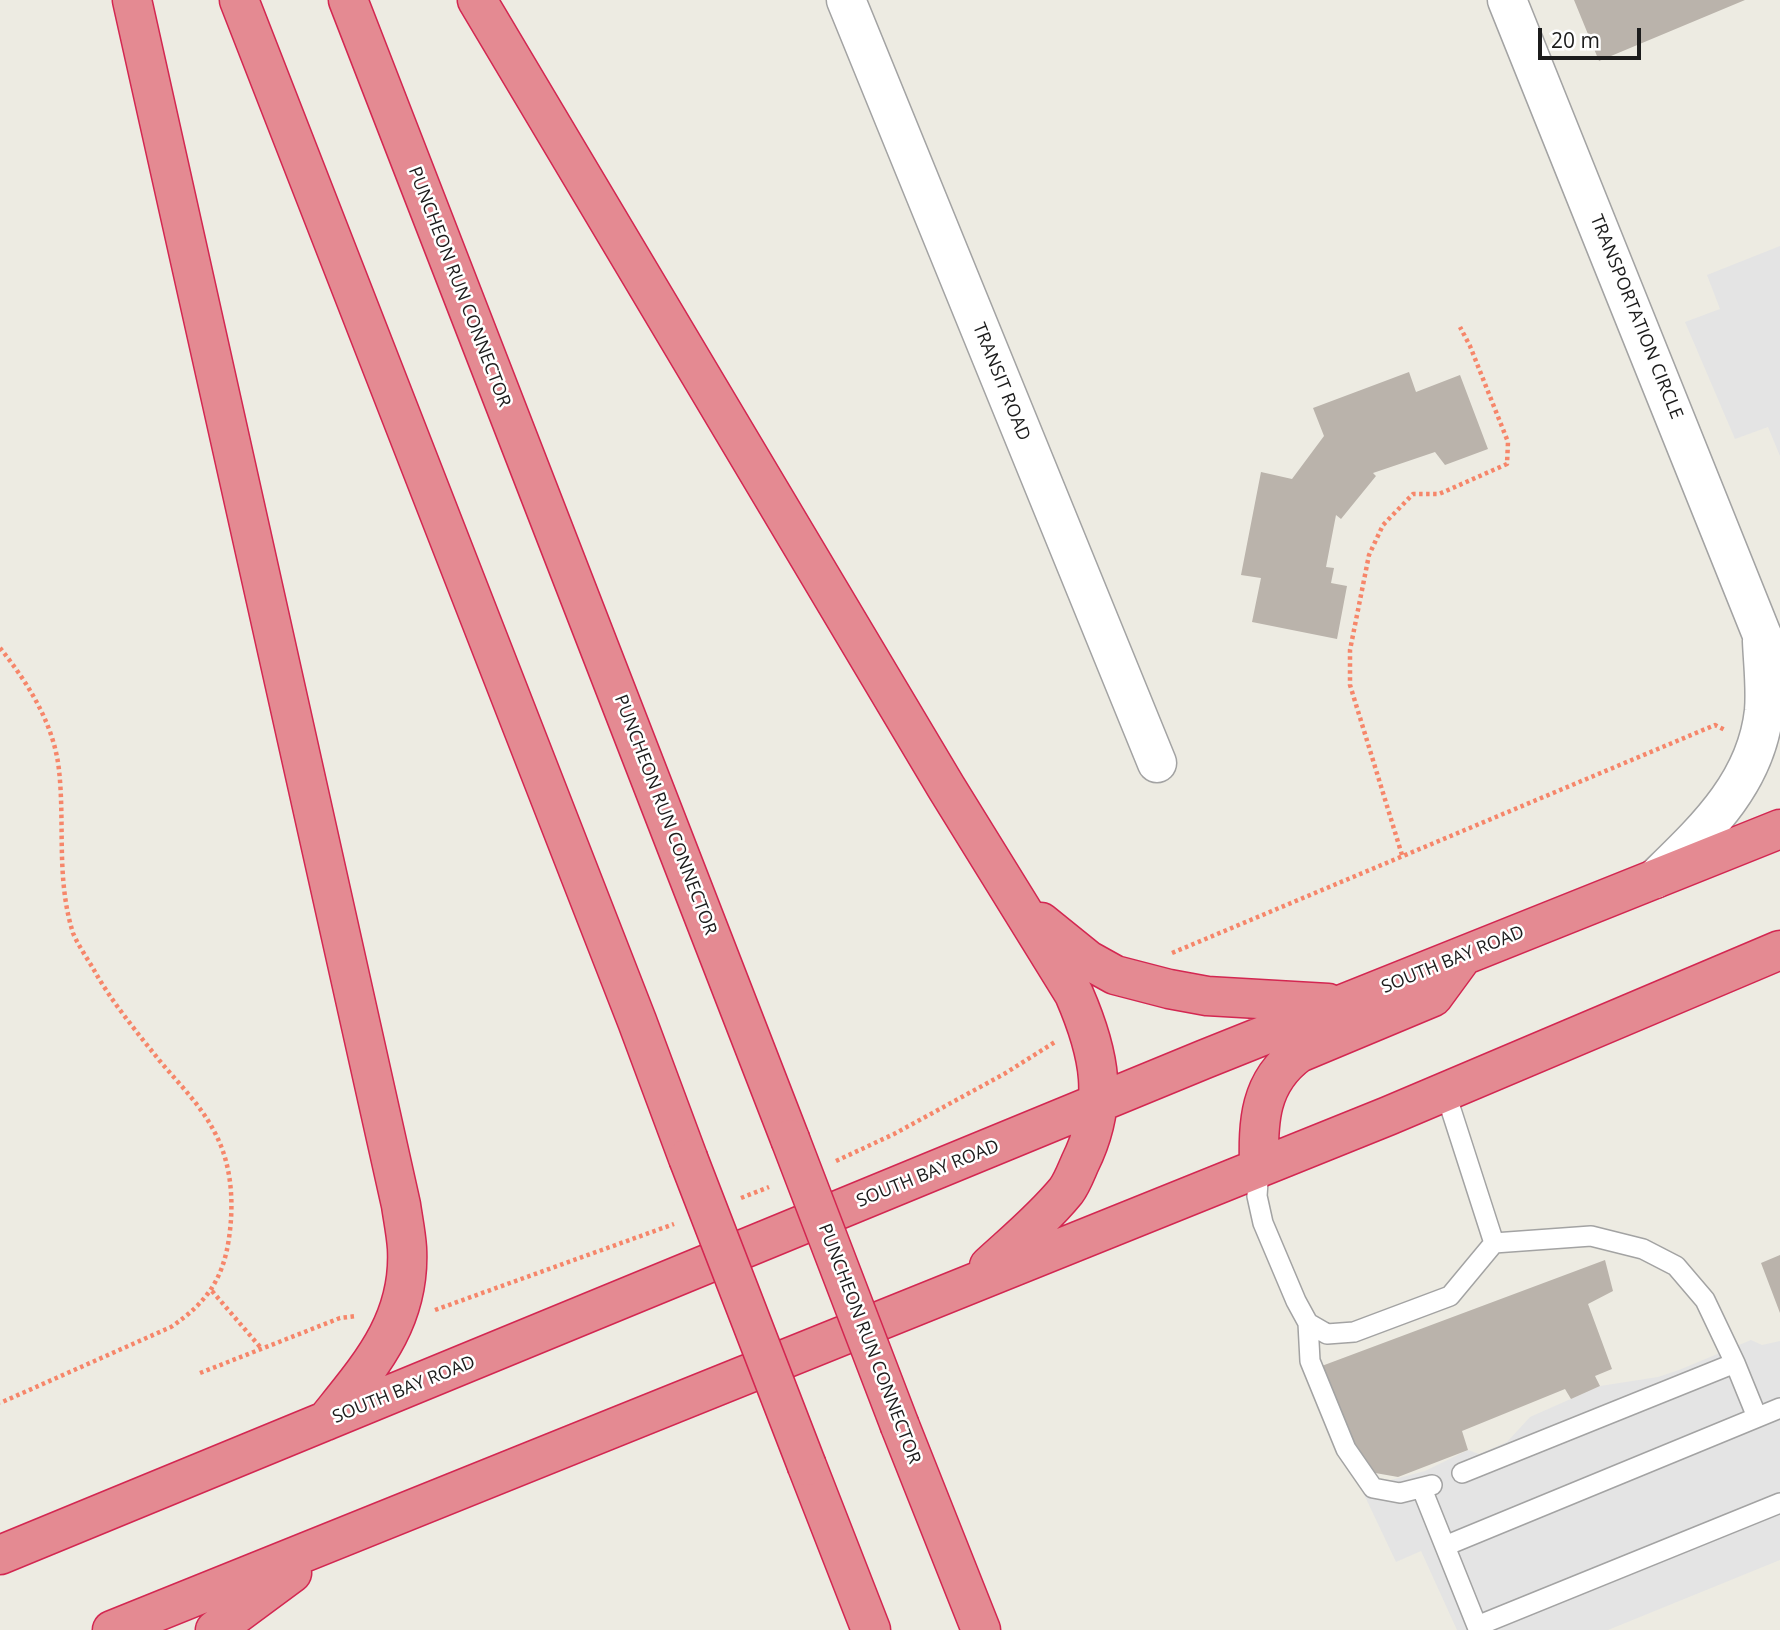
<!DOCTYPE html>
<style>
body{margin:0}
#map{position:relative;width:1780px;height:1630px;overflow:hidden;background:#edebe2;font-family:"Open Sans",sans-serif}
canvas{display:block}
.scale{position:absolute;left:1538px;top:28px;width:103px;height:32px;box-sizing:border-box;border:4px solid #1c1c1c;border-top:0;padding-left:9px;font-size:21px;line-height:24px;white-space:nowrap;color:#1c1c1c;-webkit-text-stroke:5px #fff;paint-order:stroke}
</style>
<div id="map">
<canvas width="1780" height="1630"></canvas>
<div class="scale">20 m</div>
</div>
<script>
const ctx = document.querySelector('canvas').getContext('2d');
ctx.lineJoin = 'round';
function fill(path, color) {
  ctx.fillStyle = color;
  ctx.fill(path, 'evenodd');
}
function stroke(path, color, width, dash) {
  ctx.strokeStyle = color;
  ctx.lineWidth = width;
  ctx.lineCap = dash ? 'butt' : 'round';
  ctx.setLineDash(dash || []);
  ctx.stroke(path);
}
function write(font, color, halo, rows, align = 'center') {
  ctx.font = font + ' "Open Sans",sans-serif';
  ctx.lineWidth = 5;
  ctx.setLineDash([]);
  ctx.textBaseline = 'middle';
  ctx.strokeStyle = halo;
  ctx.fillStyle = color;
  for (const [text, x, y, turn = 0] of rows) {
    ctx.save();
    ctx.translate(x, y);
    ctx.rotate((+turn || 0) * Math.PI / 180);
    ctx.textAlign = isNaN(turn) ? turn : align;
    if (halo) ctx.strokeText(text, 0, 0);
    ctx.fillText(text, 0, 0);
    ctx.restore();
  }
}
fill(new Path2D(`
 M1780 246V456L1768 427 1735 439 1685 322 1720 309 1707 275Z
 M1751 1340 1762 1345 1780 1341V1560L1608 1630H1457L1421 1551 1396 1562 1361 1488 1425 1471 1468 1450 1479 1454 1507 1442 1530 1417 1600 1386 1658 1377 1679 1370Z`), '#e4e4e4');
fill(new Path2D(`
 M1574 0H1745L1599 61Z
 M1409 372 1416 392 1460 375 1488 449 1445 465 1435 452 1373 473 1376 476 1341 519 1336 515 1326 567 1334 568 1331 583 1347 586 1337 639 1252 622 1261 578 1241 575 1261 472 1292 479 1324 436 1313 408Z
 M1780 1255V1313L1761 1263Z
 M1605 1260 1613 1291 1588 1304 1612 1369 1595 1376 1600 1386 1571 1399 1565 1389 1462 1431 1468 1450 1398 1477 1364 1471 1319 1367Z`), '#bab3ab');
const lane = new Path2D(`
 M1259 1167 1257 1196 1263 1223 1296 1301 1308 1323 1327 1334 1354 1332 1450 1296 1494 1243 1445 1091
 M1308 1323 1310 1361 1346 1449 1373 1488 1400 1493 1432 1485
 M1735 1363 1757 1417
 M1462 1473 1735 1363 1705 1300 1676 1266 1643 1249 1591 1236 1494 1243
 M1422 1489 1477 1626 1780 1503
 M1445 1546 1780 1408`);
const street = new Path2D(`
 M846 0 1157 763
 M1507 0 1762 635 1780 671
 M1655 879C1704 831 1756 784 1764 711 1766 688 1763 664 1762 641`);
const highway = new Path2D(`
 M132 0 401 1205C403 1219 406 1233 407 1248 411 1322 369 1367 326 1421
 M239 0 637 1021 688 1158
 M348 0 790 1139
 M477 0 946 787 1074 994C1100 1054 1110 1102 1080 1163 1076 1172 1072 1183 1066 1191 1043 1219 1015 1242 989 1266
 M1041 922 1088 960 1115 975 1169 989 1207 996 1328 1003
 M1259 1167C1258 1122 1259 1082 1299 1053L1433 997 1463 956
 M900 1426 981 1630
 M807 1466 871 1630
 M0 1555 1205 1059 1780 829
 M112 1630 1388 1116 1780 950
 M215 1630 292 1573`);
stroke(lane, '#a3a3a3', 22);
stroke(street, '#a3a3a3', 41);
stroke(highway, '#d32751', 41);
stroke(new Path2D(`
 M0 648C28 683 54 724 59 770 65 825 56 879 73 933 78 945 87 958 94 970 111 1001 136 1031 159 1060 179 1084 202 1106 216 1135 232 1166 234 1204 229 1238 223 1280 206 1303 171 1327L0 1403
 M1402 855 1350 685V650L1369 555 1383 525 1413 494H1439L1507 464 1508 442 1470 346 1460 327
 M1172 953 1715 725 1725 730
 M836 1161 894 1134 1004 1074 1055 1042
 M741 1198 769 1187
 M212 1291 261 1348
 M435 1310 674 1224
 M200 1373 340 1318 357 1316`), '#f6866a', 4.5, [3.5, 3.5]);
stroke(lane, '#fff', 19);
stroke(street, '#fff', 38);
stroke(highway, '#e48a92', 38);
const highwayBridge = new Path2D(`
 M790 1139 900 1426
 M688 1158 807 1466`);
stroke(highwayBridge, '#d32751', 41, []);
stroke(highwayBridge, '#e48a92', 38);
write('18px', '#1c1c1c', '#fff', [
 ["PUNCHEON RUN CONNECTOR",459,287,69],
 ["TRANSPORTATION CIRCLE",1636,317,68],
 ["TRANSIT ROAD",1001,382,68],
 ["PUNCHEON RUN CONNECTOR",665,815,69],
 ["SOUTH BAY ROAD",1453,960,-22],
 ["SOUTH BAY ROAD",928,1174,-22],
 ["PUNCHEON RUN CONNECTOR",869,1344,69],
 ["SOUTH BAY ROAD",404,1390,-22]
]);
</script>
